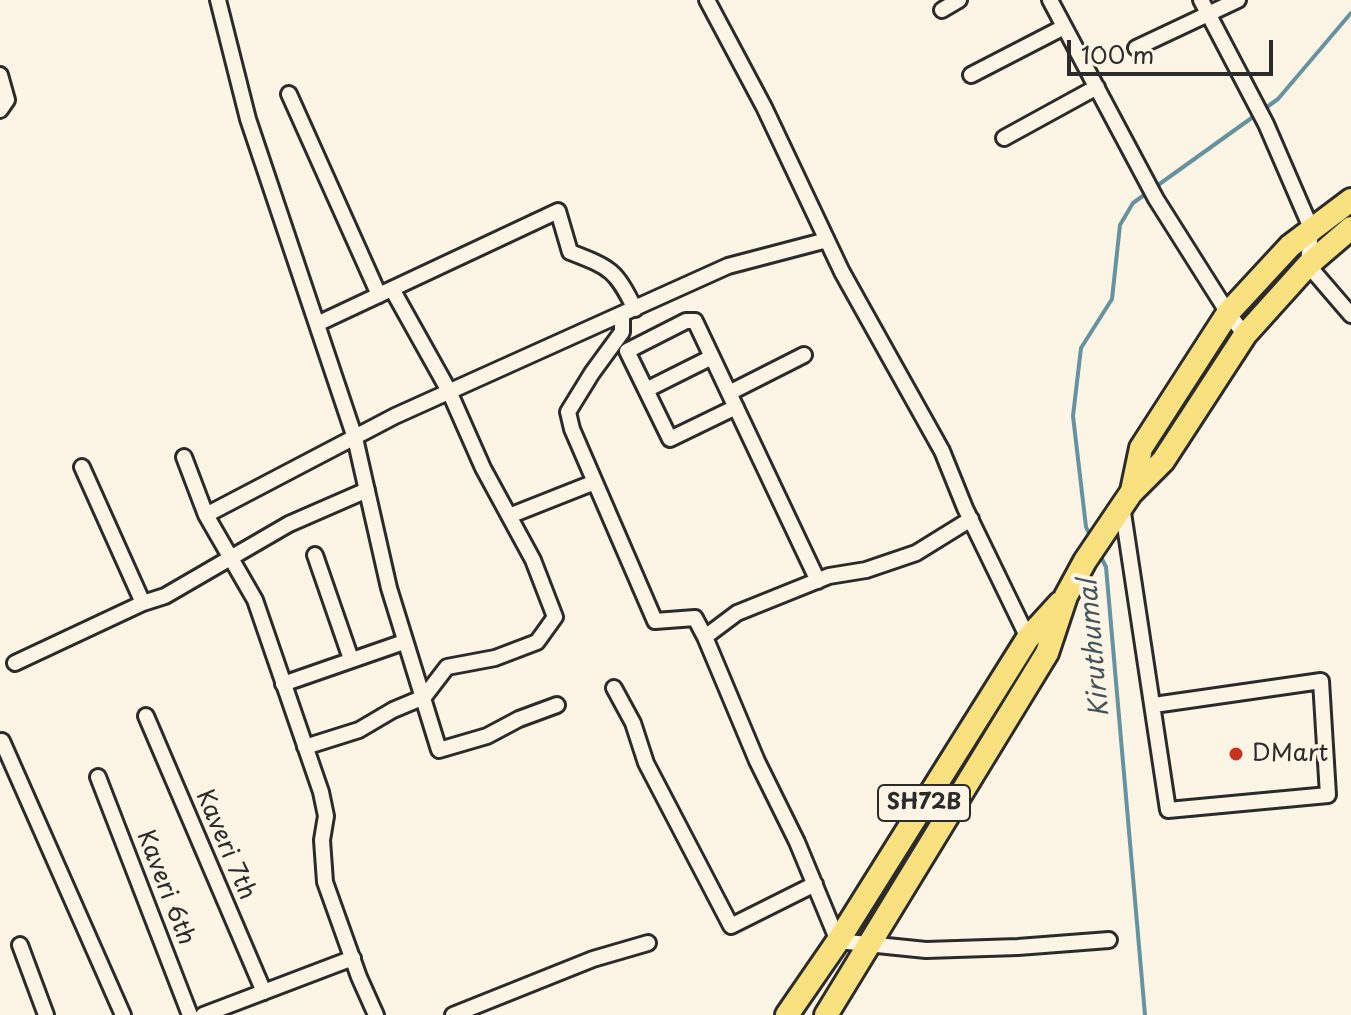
<!DOCTYPE html>
<style>
body{margin:0}
#map{position:relative;width:1351px;height:1015px;overflow:hidden;background:#fcf5e5;font-family:"Playpen Sans",sans-serif}
canvas{display:block}
.scale{position:absolute;left:1067px;top:40px;width:206px;height:36px;box-sizing:border-box;border:4px solid #2b2b2b;border-top:0;padding-left:10px;font-size:24px;line-height:28px;white-space:nowrap;color:#2b2b2b;-webkit-text-stroke:6px #fcf5e5;paint-order:stroke}
</style>
<div id="map">
<canvas width="1351" height="1015"></canvas>
<div class="scale">100 m</div>
</div>
<script>
const ctx = document.querySelector('canvas').getContext('2d');
ctx.lineJoin = 'round';
function stroke(path, color, width, dash) {
  ctx.strokeStyle = color;
  ctx.lineWidth = width;
  ctx.lineCap = dash ? 'butt' : 'round';
  ctx.setLineDash(dash || []);
  ctx.stroke(path);
}
function write(font, color, halo, rows, align = 'center') {
  ctx.font = font + ' "Playpen Sans",sans-serif';
  ctx.lineWidth = 8;
  ctx.setLineDash([]);
  ctx.textBaseline = 'middle';
  ctx.strokeStyle = halo;
  ctx.fillStyle = color;
  for (const [text, x, y, turn = 0] of rows) {
    ctx.save();
    ctx.translate(x, y);
    ctx.rotate((+turn || 0) * Math.PI / 180);
    ctx.textAlign = isNaN(turn) ? turn : align;
    if (halo) ctx.strokeText(text, 0, 0);
    ctx.fillText(text, 0, 0);
    ctx.restore();
  }
}
stroke(new Path2D(`
 M1091 538 1086 527 1073 416 1081 348 1112 299 1120 225 1133 203 1278 99 1351 13
 M1099 553 1106 567 1145 1015`), '#66939f', 4);
const minor = new Path2D(`
 M218 0 248 119 355 438 389 588 439 750 487 736 519 719 557 705
 M707 0 764 107 842 272 942 451 965 508 1028 638
 M1050 0 1156 199 1228 313 1245 335
 M1201 0 1266 124 1311 228 1308 265 1351 315
 M942 10 959 0
 M1136 48 1238 0
 M0 75 7 100 0 110
 M971 75 1064 27
 M289 94 379 295
 M1004 138 1097 87
 M622 314V332L592 373 568 412 572 429 655 621 695 618 705 637
 M317 324 558 211 570 252C611 268 615 269 635 309
 M646 390 712 357
 M729 393 804 355
 M736 407 670 439 627 351 686 321H695L818 581
 M184 457 206 515 255 600 321 792 326 816 322 840 325 882 359 977 376 1015
 M82 467 143 603
 M1122 506 1168 810 1328 795 1321 681 1154 705
 M206 515 395 416 728 266 827 240
 M509 516 595 482
 M971 519 916 553 866 570 829 576 737 613 705 637 757 761 797 842 838 941 926 950 1018 947 1109 940
 M315 555 351 659
 M15 663 143 603 165 596 289 524 367 490
 M283 684 404 642
 M614 688 633 723 646 763 731 926 815 884
 M146 716 264 992
 M2 741 123 1015
 M305 747 359 730 393 710 424 697 447 667 495 658 537 642 555 617 533 560 483 468 449 391 392 289
 M98 777 190 1015
 M20 945 46 1015
 M203 1015 353 958
 M453 1015 593 959 648 943`);
const primary = new Path2D(`
 M1132 491 1141 448 1228 313 1290 246 1351 200
 M787 1015 838 941 1028 638 1060 603
 M826 1015 1047 653 1066 596 1085 561 1131 493 1163 461 1245 335 1308 265 1351 228`);
stroke(minor, '#2b2b2b', 20);
stroke(primary, '#2b2b2b', 28);
stroke(minor, '#fcf5e5', 14);
stroke(primary, '#fae180', 22);
for (const [x, y, r, color] of [
 [1236,754,8,"#c8321e"]
]) {
  const dot = new Path2D();
  dot.arc(x, y, r, 0, 2 * Math.PI);
  ctx.fillStyle = color;
  ctx.fill(dot);
  stroke(dot, '#fcf5e5', 3);
}
for (const [x, y, w] of [
 [924,803,92]
]) {
  const box = new Path2D();
  box.roundRect(x - w / 2, y - 18, w, 36, 6);
  ctx.fillStyle = '#fcf5e5';
  ctx.fill(box);
  stroke(box, '#2b2b2b', 2);
}
write('bold 22px', '#2b2b2b', null, [
 ["SH72B",924,803]
]);
write('24px', '#2b2b2b', '#fcf5e5', [
 ["DMart",1252,754]
], 'left');
write('24px', '#2b2b2b', '#fcf5e5', [
 ["Kaveri 7th",225,845,67],
 ["Kaveri 6th",165,888,69]
]);
write('italic 26px', '#44565c', '#fcf5e5', [
 ["Kiruthumal",1095,648,-95]
]);
</script>
